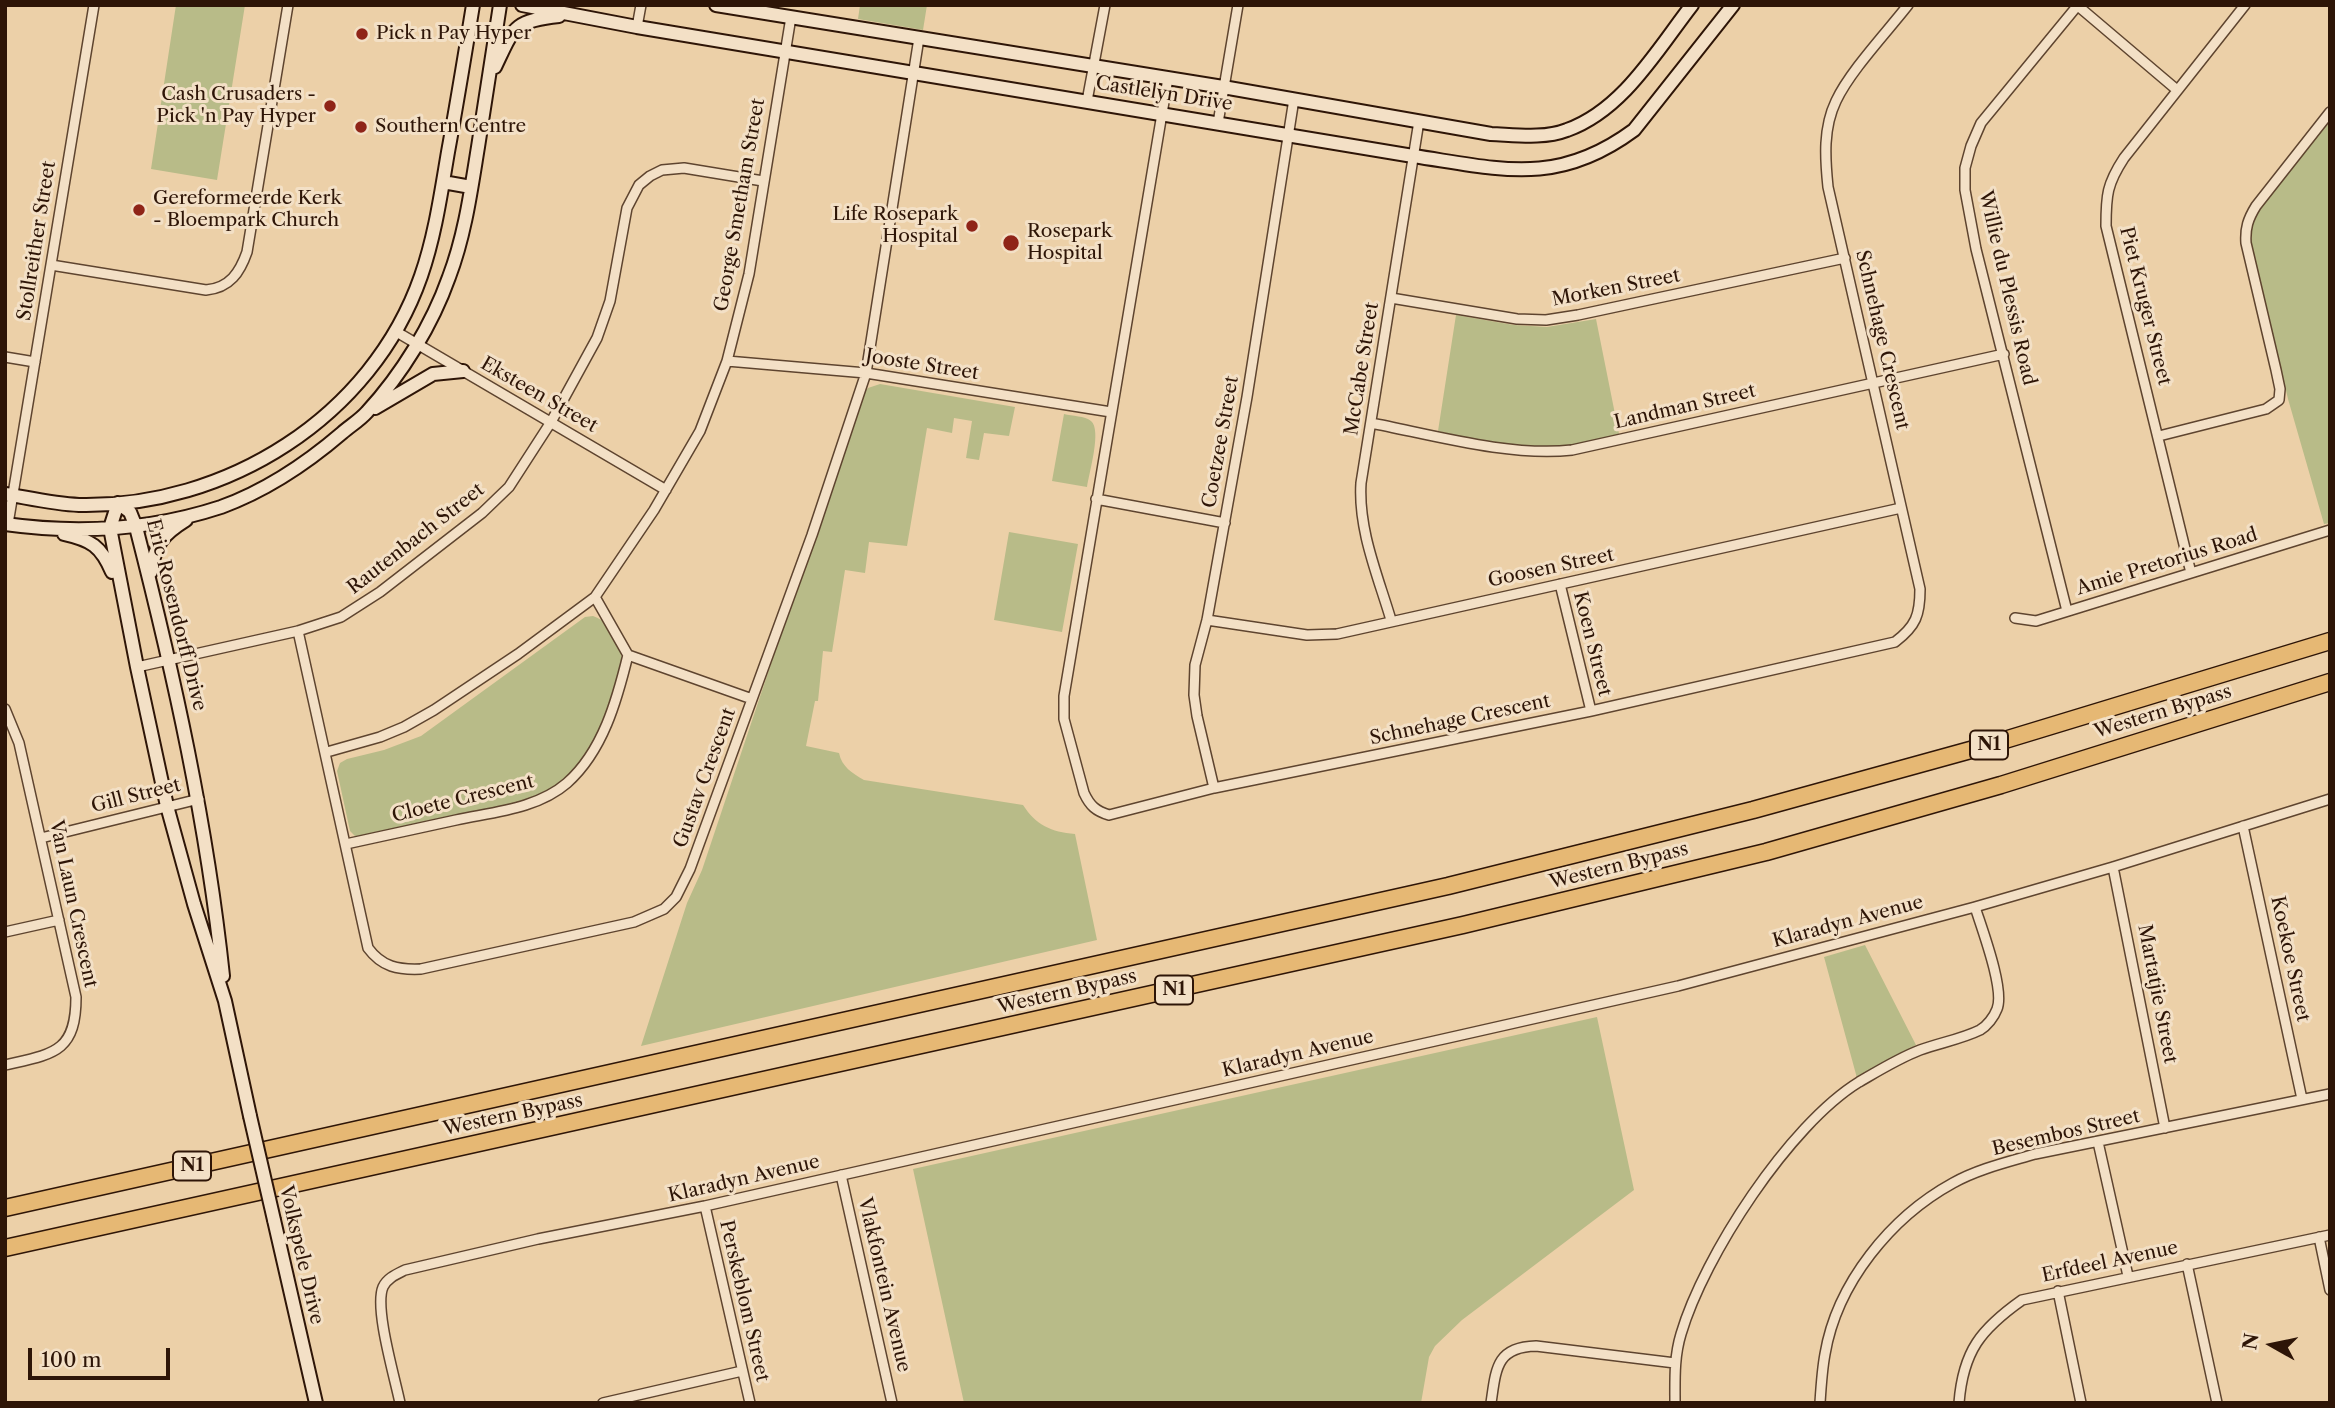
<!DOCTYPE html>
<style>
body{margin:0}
#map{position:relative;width:2335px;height:1408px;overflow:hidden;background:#ecd0a8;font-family:"Libre Caslon Text",serif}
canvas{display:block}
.frame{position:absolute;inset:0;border:7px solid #2e1507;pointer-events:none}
.north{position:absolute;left:2237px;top:1310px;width:70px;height:70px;-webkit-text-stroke:5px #f3e0c6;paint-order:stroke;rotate:279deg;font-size:19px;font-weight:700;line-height:28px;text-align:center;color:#2e1507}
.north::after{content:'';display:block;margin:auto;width:24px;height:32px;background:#2e1507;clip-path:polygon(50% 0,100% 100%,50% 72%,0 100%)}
.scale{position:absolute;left:28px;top:1348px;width:142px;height:32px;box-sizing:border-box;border:4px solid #2e1507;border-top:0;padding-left:9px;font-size:21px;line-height:24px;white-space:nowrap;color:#2e1507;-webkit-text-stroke:5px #f3e0c6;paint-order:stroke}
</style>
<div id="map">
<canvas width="2335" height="1408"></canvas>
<div class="frame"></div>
<div class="north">N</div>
<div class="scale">100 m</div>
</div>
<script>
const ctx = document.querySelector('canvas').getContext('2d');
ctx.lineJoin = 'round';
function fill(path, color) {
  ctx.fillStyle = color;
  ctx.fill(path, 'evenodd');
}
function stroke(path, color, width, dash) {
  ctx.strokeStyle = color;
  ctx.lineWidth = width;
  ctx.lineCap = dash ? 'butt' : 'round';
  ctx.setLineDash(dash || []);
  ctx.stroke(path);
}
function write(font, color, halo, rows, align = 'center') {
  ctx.font = font + ' "Libre Caslon Text",serif';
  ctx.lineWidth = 6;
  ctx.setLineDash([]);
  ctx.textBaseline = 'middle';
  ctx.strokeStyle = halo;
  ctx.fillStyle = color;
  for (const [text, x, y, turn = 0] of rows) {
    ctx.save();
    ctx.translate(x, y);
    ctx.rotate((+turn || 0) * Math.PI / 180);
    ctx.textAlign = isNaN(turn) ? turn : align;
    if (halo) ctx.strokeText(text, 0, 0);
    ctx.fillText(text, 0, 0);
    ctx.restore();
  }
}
fill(new Path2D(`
 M176 5H245L217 180 151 169Z
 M860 5H927L923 30 858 19Z
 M2330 121V523L2324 524 2288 399 2251 242C2251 228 2253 220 2261 208Z
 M1456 315 1514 325 1547 327 1596 319 1619 434C1595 440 1570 448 1545 448 1509 449 1472 438 1438 431Z
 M880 384 1015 407 1009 436 984 433 979 460 966 458 972 421 954 418 952 433 927 428 907 546 869 542 865 573 845 570 832 652 823 651 818 701H815L806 746 839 753C842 767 852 773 864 780L1023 805C1036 825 1051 832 1075 834L1097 940 641 1046 687 903 702 870 861 395 868 388Z
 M1064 414C1072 416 1085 416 1091 421 1102 430 1089 473 1087 487L1052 481Z
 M1009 532 1078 544 1062 632 994 620Z
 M593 616C616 624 625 650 621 672 612 715 592 760 558 788 537 805 502 807 477 812 437 821 397 829 356 837L350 831 337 771 340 763 347 759 384 750 421 736 585 617Z
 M1865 945 1916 1045 1857 1078 1824 957Z
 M1597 1017 1634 1190 1462 1320 1435 1346 1429 1357 1421 1403H964L913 1169Z`), '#b8bb88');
const street = new Path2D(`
 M2078 6 2177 90
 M637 27 641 5
 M1168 78 1064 696V719L1084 793C1090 806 1096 811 1109 815L1214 788 1591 711 1895 642C1916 626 1920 615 1920 589L1828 187C1825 158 1823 128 1836 101 1850 71 1887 32 1908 5
 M1087 101 1105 5
 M1218 123 1238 5
 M51 265 206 290C230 288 240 272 247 252L288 5
 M1391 298 1517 319 1546 320 1578 315 1845 258
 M395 331 666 490
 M5 357 35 362
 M727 361 866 373 1111 412
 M1371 423C1433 435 1510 457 1572 450L2004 354
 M2159 436 2266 409 2279 400 2280 389 2276 370 2246 243C2245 228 2248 219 2256 206L2330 112
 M1096 499 1225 523
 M8 524 94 5
 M2191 573 2106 226C2106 195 2107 184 2124 158L2245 5
 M1560 584 1591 711
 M595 597 628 655 752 699
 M2067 611 1976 249 1965 190V168L1971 146 1981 123 2078 5
 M2015 618 2036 621 2330 530
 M1207 620 1307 635 1337 634 1901 508
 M1391 620C1378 576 1358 530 1361 483L1419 121
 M298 631 368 948C382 967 398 970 421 969L634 922 664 909 676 897 690 869 812 535 866 373 919 38
 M137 667 298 631 341 617 380 592 482 513 509 487 551 422 597 338 610 301 627 208 639 185 650 176 662 170 684 168 763 181
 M5 709 19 743 76 997C76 1053 53 1054 5 1065
 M327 752 380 737 404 727 434 710 518 654 595 597 654 510 700 431 727 361 749 274 791 17
 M1214 788 1197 716 1194 695 1195 665 1207 620 1247 397 1294 99
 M2243 826 2302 1099
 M41 838 199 799
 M346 844C383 836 420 828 456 820 493 812 537 809 567 783 603 751 617 700 628 655
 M2113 867 2165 1128
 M5 932 59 920
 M2098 1142 2128 1276
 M841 1175 892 1403
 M705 1206 750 1403
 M2319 1237 2330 1290
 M2187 1264 2217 1403
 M2058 1291 2081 1403
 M400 1403C395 1378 374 1308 383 1287 387 1278 397 1274 405 1270L538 1239 705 1206 1678 986 1975 907 2113 867 2330 799
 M603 1403 742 1371
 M1491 1403C1496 1369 1496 1347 1536 1346L1675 1363
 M1675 1403C1675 1379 1674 1357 1681 1334 1704 1256 1789 1125 1859 1082 1878 1071 1899 1058 1920 1050 1939 1043 1962 1039 1980 1030 1987 1026 1994 1017 1997 1009 2005 990 1982 929 1975 907
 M1820 1403C1821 1387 1822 1370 1825 1354 1837 1283 1891 1217 1953 1183 1978 1169 2008 1162 2035 1154L2330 1094
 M1959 1403C1963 1351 1981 1329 2022 1300L2330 1235`);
const secondary = new Path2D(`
 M522 5 637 27 1413 156C1501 169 1557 187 1634 130L1733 5
 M716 5 1223 87 1491 134C1516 135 1544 139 1567 130 1623 110 1657 50 1692 5
 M495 67C514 27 513 21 559 16
 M443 182 471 187
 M375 408 433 374 463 371
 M5 494C29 498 54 504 79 505 226 508 372 417 421 276 435 236 441 193 448 152 457 103 465 54 473 5
 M118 503 110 528 137 667 167 806 194 904 225 1001 250 1116
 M118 503 130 512 136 527C174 675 207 824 223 976
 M5 524C77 534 151 530 221 507 265 491 307 463 342 433 350 426 360 420 367 412 402 374 432 325 449 277 465 235 471 190 478 147 485 100 493 53 500 5
 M64 534C91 540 101 546 112 572
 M151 572C155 544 162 535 186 520
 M274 1220 316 1403`);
const highway = new Path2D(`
 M5 1208 1448 886 1753 810 1985 746 2330 641
 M5 1248 1463 925 1766 852 2001 785 2330 682`);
stroke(street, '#5e442f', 12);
stroke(secondary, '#2e1507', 16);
stroke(highway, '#2e1507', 19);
stroke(street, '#f3e0c6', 9);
stroke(secondary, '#f3e0c6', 12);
stroke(highway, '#e6b874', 16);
const secondaryBridge = new Path2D(`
 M250 1116 274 1220`);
stroke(secondaryBridge, '#2e1507', 16, []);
stroke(secondaryBridge, '#f3e0c6', 12);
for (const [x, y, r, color] of [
 [362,34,7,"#8f2418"],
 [330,106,7,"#8f2418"],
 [361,127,7,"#8f2418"],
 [139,210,7,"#8f2418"],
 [972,226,7,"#8f2418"],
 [1011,243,9,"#8f2418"]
]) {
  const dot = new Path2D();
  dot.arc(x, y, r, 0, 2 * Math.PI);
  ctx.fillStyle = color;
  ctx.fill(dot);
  stroke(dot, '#f3e0c6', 2.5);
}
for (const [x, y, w] of [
 [1989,745,38],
 [1174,990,38],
 [192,1166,38]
]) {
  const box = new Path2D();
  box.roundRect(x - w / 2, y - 14.5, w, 29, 5);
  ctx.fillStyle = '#f3e0c6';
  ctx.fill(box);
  stroke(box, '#2e1507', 2);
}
write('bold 18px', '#2e1507', null, [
 ["N1",1989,745],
 ["N1",1174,990],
 ["N1",192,1166]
]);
write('19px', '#2e1507', '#f3e0c6', [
 ["Pick n Pay Hyper",376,34],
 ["Cash Crusaders -",316,95,"right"],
 ["Pick 'n Pay Hyper",316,117,"right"],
 ["Southern Centre",375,127],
 ["Gereformeerde Kerk",153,199],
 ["- Bloempark Church",153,221],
 ["Life Rosepark",958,215,"right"],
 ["Hospital",958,237,"right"],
 ["Rosepark",1027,232],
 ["Hospital",1027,254]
], 'left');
write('19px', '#2e1507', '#f3e0c6', [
 ["Castlelyn Drive",1164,94,9],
 ["George Smetham Street",740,205,-80],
 ["Stollreither Street",37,241,-81],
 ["Morken Street",1616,288,-11],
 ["Willie du Plessis Road",2007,288,77],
 ["Piet Kruger Street",2145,306,76],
 ["Schnehage Crescent",1882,340,77],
 ["Jooste Street",922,365,9],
 ["McCabe Street",1362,369,-81],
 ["Eksteen Street",539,395,30],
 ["Landman Street",1685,407,-13],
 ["Coetzee Street",1221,442,-80],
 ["Rautenbach Street",416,539,-38],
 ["Amie Pretorius Road",2167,562,-17],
 ["Goosen Street",1551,568,-12],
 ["Eric Rosendorff Drive",176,615,76],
 ["Koen Street",1592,644,76],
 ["Western Bypass",2163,712,-17],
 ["Schnehage Crescent",1460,720,-12],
 ["Gustav Crescent",705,778,-70],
 ["Gill Street",136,796,-14],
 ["Cloete Crescent",463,799,-14],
 ["Western Bypass",1619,866,-14],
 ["Van Laun Crescent",73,904,78],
 ["Klaradyn Avenue",1848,922,-15],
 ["Koekoe Street",2290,959,78],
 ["Western Bypass",1067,992,-13],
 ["Martatjie Street",2157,994,79],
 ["Klaradyn Avenue",1298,1054,-13],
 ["Western Bypass",513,1115,-12],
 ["Besembos Street",2066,1133,-13],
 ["Klaradyn Avenue",744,1179,-13],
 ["Volkspele Drive",301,1255,77],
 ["Erfdeel Avenue",2110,1262,-12],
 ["Vlakfontein Avenue",884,1285,77],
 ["Perskeblom Street",744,1301,77]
]);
</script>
